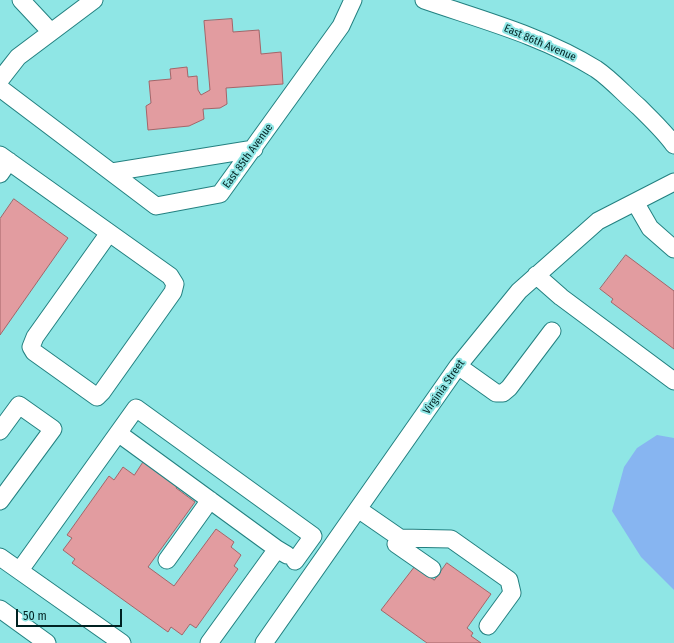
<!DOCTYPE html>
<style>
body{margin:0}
#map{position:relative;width:674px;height:643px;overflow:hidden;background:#8fe6e5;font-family:"Fira Sans Condensed",sans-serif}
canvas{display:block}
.scale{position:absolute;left:16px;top:609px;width:106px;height:18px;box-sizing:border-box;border:2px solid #022;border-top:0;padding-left:5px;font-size:12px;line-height:14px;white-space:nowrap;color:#022;-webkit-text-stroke:3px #8fe6e5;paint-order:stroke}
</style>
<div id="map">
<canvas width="674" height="643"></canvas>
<div class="scale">50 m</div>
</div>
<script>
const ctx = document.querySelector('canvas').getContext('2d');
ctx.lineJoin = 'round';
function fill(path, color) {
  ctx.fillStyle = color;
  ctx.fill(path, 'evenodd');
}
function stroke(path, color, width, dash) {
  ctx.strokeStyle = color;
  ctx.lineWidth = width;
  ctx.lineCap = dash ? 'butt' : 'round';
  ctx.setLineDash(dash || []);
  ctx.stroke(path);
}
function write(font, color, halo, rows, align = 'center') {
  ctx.font = font + ' "Fira Sans Condensed",sans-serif';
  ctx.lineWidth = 4;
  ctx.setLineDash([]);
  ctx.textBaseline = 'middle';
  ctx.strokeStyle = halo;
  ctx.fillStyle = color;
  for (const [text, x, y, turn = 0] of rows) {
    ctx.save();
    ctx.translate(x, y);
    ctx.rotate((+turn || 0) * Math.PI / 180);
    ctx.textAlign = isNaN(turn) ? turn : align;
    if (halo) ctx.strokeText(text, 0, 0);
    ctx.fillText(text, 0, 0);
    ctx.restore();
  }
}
fill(new Path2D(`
 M657 435 674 438V590L641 557 612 511 624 467 637 448Z`), '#87b5f1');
const building = new Path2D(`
 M232 19 233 32 259 30 261 54 281 52 283 84 226 88 227 104 220 108 203 109 204 119 189 126 148 130 146 106 151 103 149 81 171 79 170 69 187 67 188 77 197 76 198 90 201 95 210 90 204 21Z
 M14 199 68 238 0 335V219Z
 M626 255 674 291V349L611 302 613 299 600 289Z
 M146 458 180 482 176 488 195 502 148 567 174 586 216 529 234 542 231 547 241 555 234 566 238 569 196 628 190 624 182 635 171 627 168 632 72 563 75 559 63 550 72 538 67 535 109 476 114 480 123 467 134 475Z
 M447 563 491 594 467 628 473 633 471 636 481 643H427L381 610 415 566 434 580Z`);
fill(building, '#e29ca0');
stroke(building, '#a46468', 1);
const minor = new Path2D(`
 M21 0 50 31
 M424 0C482 20 543 36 596 69 611 79 625 95 639 107 652 120 664 131 674 145
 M0 80 18 57 94 0
 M0 88 156 206 220 194 341 26 353 0
 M0 155 170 276 175 284 173 292 102 392 97 397 34 352 31 347 35 337 109 233
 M112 172 254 149
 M0 174 9 161
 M635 202 650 228 674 249
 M536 275 561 297 674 381
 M458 366 496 393H503L509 388 552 331
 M0 431 19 405 53 429 0 501
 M118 433 277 549
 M358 509 400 538 451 539 509 580 512 593 488 626
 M396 544 432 569
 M0 557 122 643
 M167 560 210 500
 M20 570 136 408 313 536 295 561
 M0 609 47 643
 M209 643 277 549 287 555
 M264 643 458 366 519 291 598 221 674 182`);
stroke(minor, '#238080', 19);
stroke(minor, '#fff', 17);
write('11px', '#022', '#8fe6e5', [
 ["East 86th Avenue",540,43,23],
 ["East 85th Avenue",248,156,-54],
 ["Virginia Street",444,387,-55]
]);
</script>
